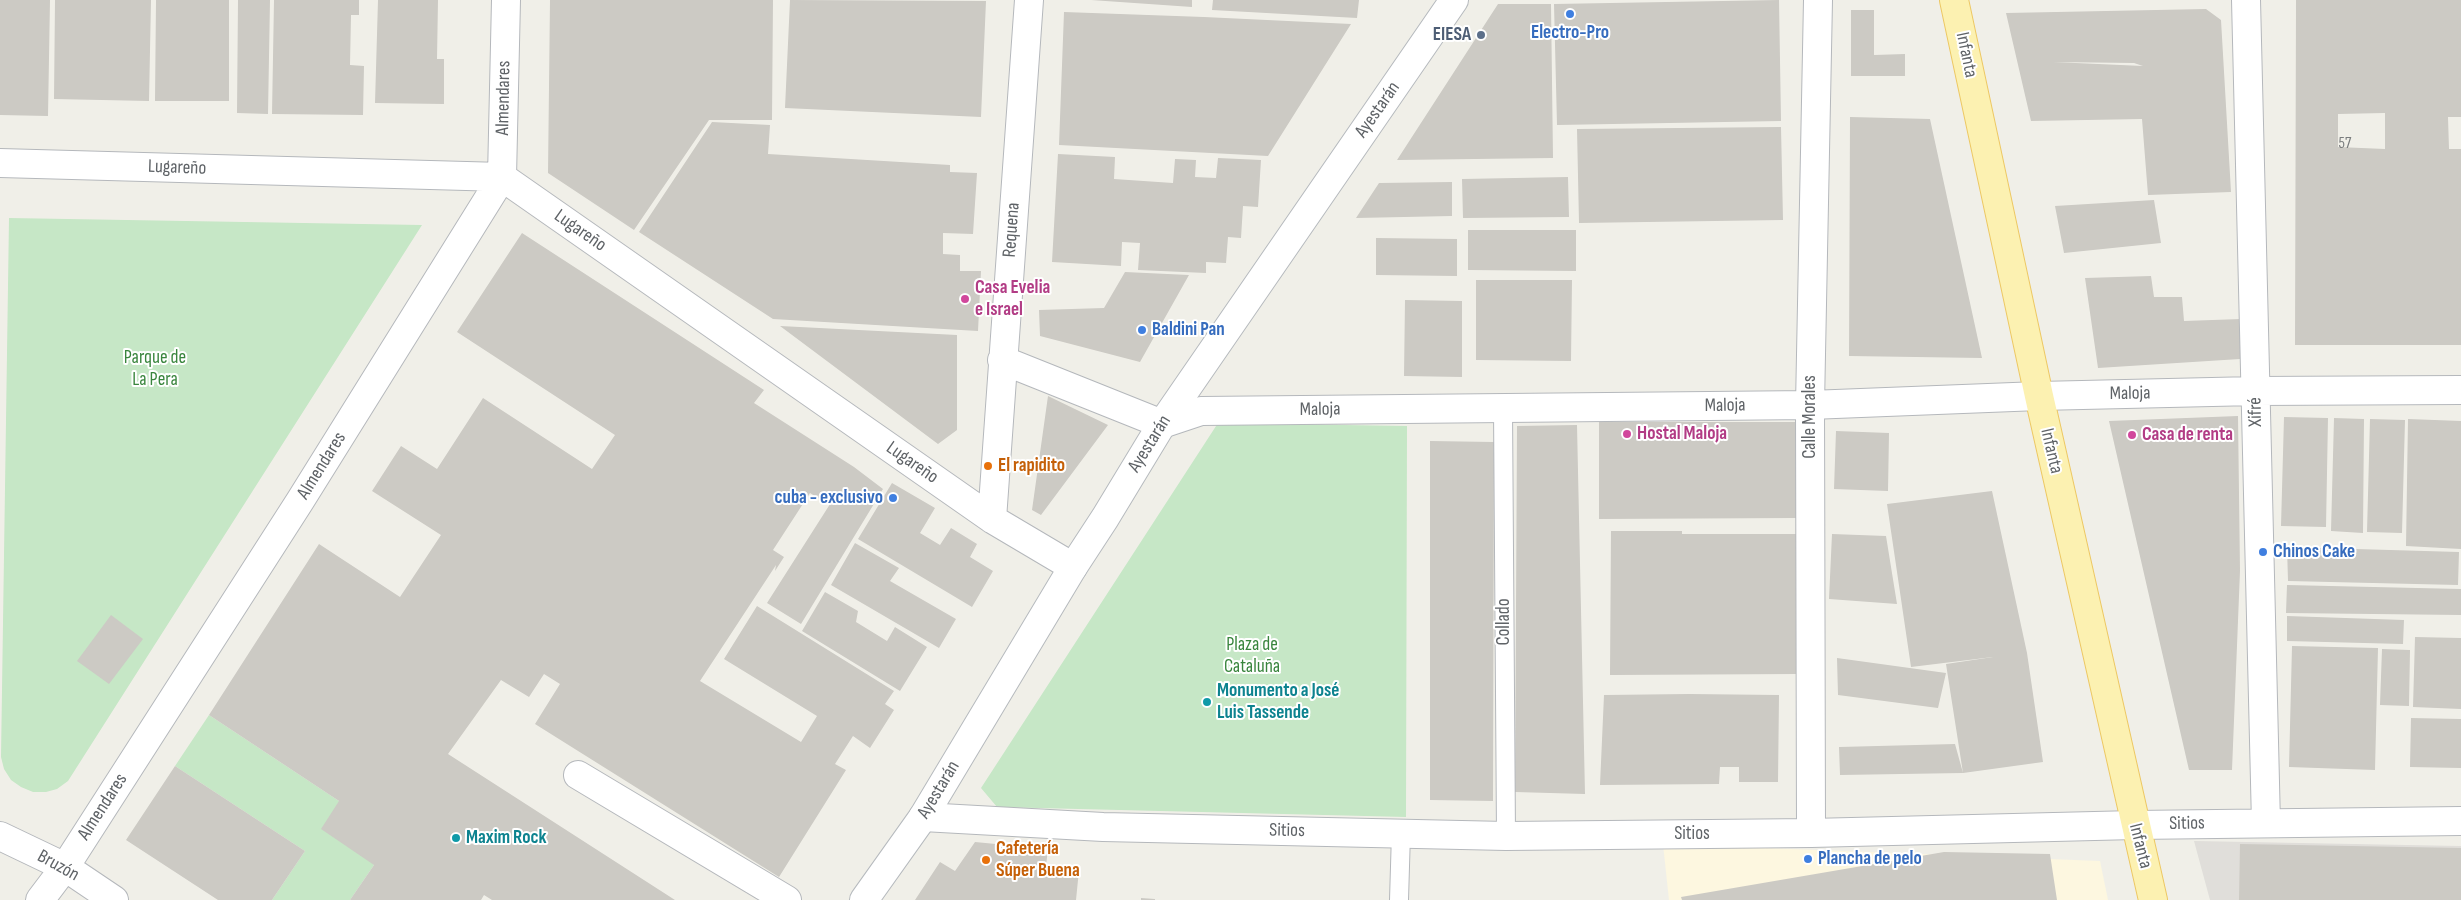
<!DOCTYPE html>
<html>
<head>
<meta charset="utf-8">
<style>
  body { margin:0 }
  canvas { display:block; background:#f0efe8 }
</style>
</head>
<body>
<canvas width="2461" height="900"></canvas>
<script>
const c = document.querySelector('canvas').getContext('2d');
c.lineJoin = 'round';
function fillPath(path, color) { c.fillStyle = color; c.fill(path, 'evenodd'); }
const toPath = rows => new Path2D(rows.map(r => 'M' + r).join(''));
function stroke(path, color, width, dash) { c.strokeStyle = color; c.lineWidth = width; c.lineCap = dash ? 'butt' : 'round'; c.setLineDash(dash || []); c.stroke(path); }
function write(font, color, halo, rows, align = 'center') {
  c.font = font + ' "Sofia Sans Condensed",sans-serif'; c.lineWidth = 4; c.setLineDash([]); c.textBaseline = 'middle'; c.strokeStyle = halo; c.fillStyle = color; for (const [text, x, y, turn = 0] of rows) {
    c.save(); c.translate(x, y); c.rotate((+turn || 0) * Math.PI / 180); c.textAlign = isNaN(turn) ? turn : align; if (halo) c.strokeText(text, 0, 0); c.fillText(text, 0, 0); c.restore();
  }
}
fillPath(toPath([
  [1663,844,2100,861,2108,900,1669,900]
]), '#fdf7e0');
fillPath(toPath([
  [2194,841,2461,846,2461,900,2210,900]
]), '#e0deda');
fillPath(toPath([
  [9,218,422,225,68,781,57,789,46,792,33,792,21,787,11,780,4,769,1,757],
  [1218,423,1407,426,1406,817,997,807,981,788],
  [209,715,339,801,374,865,350,900,272,900,305,851,175,766]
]), '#c6e7c6');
fillPath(toPath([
  [0,0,50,0,48,116,0,115],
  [55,0,151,0,149,101,54,99],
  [156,0,229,0,229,101,155,101],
  [238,0,270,0,268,114,237,113],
  [274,0,359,0,359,15,351,15,350,65,364,66,363,115,272,114],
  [378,0,438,0,437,59,444,59,444,104,375,103],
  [550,0,773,0,772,120,709,120,634,230,548,173],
  [790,0,986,1,981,117,785,108],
  [1091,0,1192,0,1192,7],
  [1213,0,1359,0,1357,18,1212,10],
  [1779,0,1781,121,1557,125,1554,4],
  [2296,0,2461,0,2461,117,2448,117,2449,149,2461,149,2461,345,2295,345],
  [2385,113,2385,149,2338,147,2338,114],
  [1498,4,1551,4,1553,158,1397,160],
  [2206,9,2221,20,2231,192,2148,195,2142,119,2031,121,2006,13],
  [2053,62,2134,63,2143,66],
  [1851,10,1874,10,1874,55,1905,54,1905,76,1851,76],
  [1064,12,1204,17,1351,24,1268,156,1059,145],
  [1850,117,1930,119,1982,358,1849,356],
  [712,122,770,125,768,154,950,165,950,172,977,173,973,234,943,233,943,254,960,255,960,271,981,271,978,331,773,319,639,232],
  [1781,127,1783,220,1579,223,1577,129],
  [1058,154,1115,157,1114,179,1173,183,1175,159,1196,160,1195,177,1216,178,1218,158,1261,160,1258,207,1243,206,1241,238,1228,237,1226,263,1206,262,1206,273,1138,270,1140,243,1122,242,1121,266,1052,262],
  [1568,177,1569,217,1463,218,1462,179],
  [1452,182,1452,216,1356,218,1379,183],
  [2154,200,2161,243,2064,253,2055,206],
  [1468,230,1576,230,1576,271,1468,270],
  [522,233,764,390,754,403,854,467,883,489,801,624,767,603,832,501,829,505,810,493,773,550,784,557,775,571,776,565,700,681,801,742,817,716,724,659,757,606,894,691,885,704,894,710,870,748,853,736,835,764,846,770,779,877,535,724,560,684,544,674,529,697,501,680,448,754,675,900,492,900,484,895,481,900,350,900,374,865,321,829,339,801,209,715,319,544,400,597,441,535,372,491,401,446,437,469,483,398,592,469,615,435,457,332],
  [1376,238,1457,239,1457,276,1376,275],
  [1125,272,1189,275,1140,362,1040,336,1039,310,1104,308],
  [2151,276,2154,297,2182,297,2184,321,2241,319,2240,359,2098,368,2085,278],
  [1476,280,1572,280,1571,361,1476,360],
  [1405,300,1462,301,1462,377,1404,376],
  [780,326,957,335,957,430,938,444],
  [1048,396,1108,425,1041,515,1032,510],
  [2238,416,2240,571,2232,770,2189,770,2109,421],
  [2284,417,2328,418,2326,527,2281,526],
  [2334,418,2364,419,2363,533,2331,531],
  [2370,419,2405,420,2402,533,2367,532],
  [2408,419,2461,421,2461,549,2406,546],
  [1599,422,1796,422,1796,518,1599,519],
  [1577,425,1585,794,1515,792,1517,426],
  [1836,431,1889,433,1888,491,1834,489],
  [1430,441,1494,442,1493,801,1430,800],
  [892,483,935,508,920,533,940,545,951,528,977,544,970,557,993,571,972,607,858,539],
  [1992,491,2027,653,2043,762,1963,773,1946,664,1993,657,1911,667,1887,504],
  [1611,531,1682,531,1682,534,1797,534,1798,674,1610,675],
  [1832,534,1886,536,1897,604,1829,599],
  [855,543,899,568,890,581,956,619,939,648,831,585],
  [2287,547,2459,552,2458,585,2288,581],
  [2287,585,2461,589,2461,615,2286,613],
  [825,592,858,611,856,622,887,641,895,627,927,647,900,691,802,631],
  [111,615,143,639,109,684,77,661],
  [2287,616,2404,620,2403,644,2287,641],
  [2415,637,2461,638,2461,709,2413,707],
  [2292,646,2378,648,2375,770,2289,767],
  [2382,649,2410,650,2409,706,2380,705],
  [1837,658,1946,673,1938,708,1838,695],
  [1689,694,1779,695,1778,782,1739,782,1739,767,1720,767,1719,784,1600,785,1604,695],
  [2411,718,2461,719,2461,768,2410,767],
  [1955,744,1963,773,1840,775,1839,747],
  [175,766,305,851,272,900,218,900,126,840],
  [975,842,1048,849,1046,866,1079,870,1076,900,915,900,940,862,955,871],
  [2240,844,2461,848,2461,900,2239,900],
  [1944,852,2050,854,2057,900,1682,900,1681,897],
  [1141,898,1155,899,1155,900,1141,900]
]), '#cccac4');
const service = toPath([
  [1503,408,1506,836],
  [1399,900,1401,833]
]);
const minor = toPath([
  [2246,0,2266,823],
  [0,163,502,177,992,519,1073,567],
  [1002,360,1162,424,1201,411,1810,405,2039,396,2255,391,2461,390],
  [992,519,1029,0],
  [578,775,787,900],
  [923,817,1103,827,1506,836,1811,833,2135,825,2461,821],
  [1811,833,1810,405,1818,0],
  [0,836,65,867,114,900],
  [40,900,65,867,300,501,502,177,506,0]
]);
const secondary = toPath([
  [864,900,923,817,1073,567,1105,518,1162,424,1454,0]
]);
const primary = toPath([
  [1954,0,2039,396,2153,900]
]);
stroke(service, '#b5b8bc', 20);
stroke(minor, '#b5b8bc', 30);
stroke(secondary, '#b6babe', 30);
stroke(primary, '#edc864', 30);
stroke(service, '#fff', 18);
stroke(minor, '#fff', 28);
stroke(secondary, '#fff', 28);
stroke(primary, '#fcf1b1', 28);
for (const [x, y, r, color] of [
  [1570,14,5,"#3f7fe0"],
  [1481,35,5,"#5c6f8a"],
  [965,299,5,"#d1479c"],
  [1142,330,5,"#3f7fe0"],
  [1627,434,5,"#d1479c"],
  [2132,435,5,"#d1479c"],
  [988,466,5,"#e8710a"],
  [893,498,5,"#3f7fe0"],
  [2263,552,5,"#3f7fe0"],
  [1207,702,5,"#0f9aa8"],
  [456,838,5,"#0f9aa8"],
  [1808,859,5,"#3f7fe0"],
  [986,860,5,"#e8710a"]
]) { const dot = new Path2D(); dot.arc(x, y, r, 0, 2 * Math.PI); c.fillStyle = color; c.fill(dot); stroke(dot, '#fff', 2); }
write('16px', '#7a7d7e', null, [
  ["57",2345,144]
]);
write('bold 19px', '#366cbe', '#fff', [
  ["Electro-Pro",1570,33,"center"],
  ["Baldini Pan",1152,330],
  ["cuba - exclusivo",883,498,"right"],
  ["Chinos Cake",2273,552],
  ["Plancha de pelo",1818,859]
], 'left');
write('bold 19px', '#4e5e75', '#fff', [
  ["EIESA",1471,35]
], 'right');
write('19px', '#5f6367', '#fff', [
  ["Infanta",1966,55,78],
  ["Almendares",504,98,-89],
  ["Ayestarán",1378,110,-55],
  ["Lugareño",177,168,2],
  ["Requena",1012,230,-86],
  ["Lugareño",580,231,35],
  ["Maloja",2130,394,-1],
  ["Maloja",1725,406,-1],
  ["Maloja",1320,410,-1],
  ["Xifré",2256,412,-91],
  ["Calle Morales",1810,417,-90],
  ["Ayestarán",1150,444,-58],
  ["Infanta",2051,451,77],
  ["Lugareño",912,463,35],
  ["Almendares",322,466,-58],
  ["Collado",1504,622,-90],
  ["Ayestarán",939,790,-59],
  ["Almendares",103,807,-57],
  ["Sitios",2187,824,-1],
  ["Sitios",1287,831,1],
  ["Sitios",1692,834],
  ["Infanta",2140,846,76],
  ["Bruzón",58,866,29]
]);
write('bold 19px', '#b23c85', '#fff', [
  ["Casa Evelia",975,288],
  ["e Israel",975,310],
  ["Hostal Maloja",1637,434],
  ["Casa de renta",2142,435]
], 'left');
write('19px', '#39853d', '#fff', [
  ["Parque de",155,358],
  ["La Pera",155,380],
  ["Plaza de",1252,645],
  ["Cataluña",1252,667]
]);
write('bold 19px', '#c56008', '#fff', [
  ["El rapidito",998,466],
  ["Cafetería",996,849],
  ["Súper Buena",996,871]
], 'left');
write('bold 19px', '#0d838f', '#fff', [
  ["Monumento a José",1217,691],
  ["Luis Tassende",1217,713],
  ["Maxim Rock",466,838]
], 'left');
</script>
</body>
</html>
